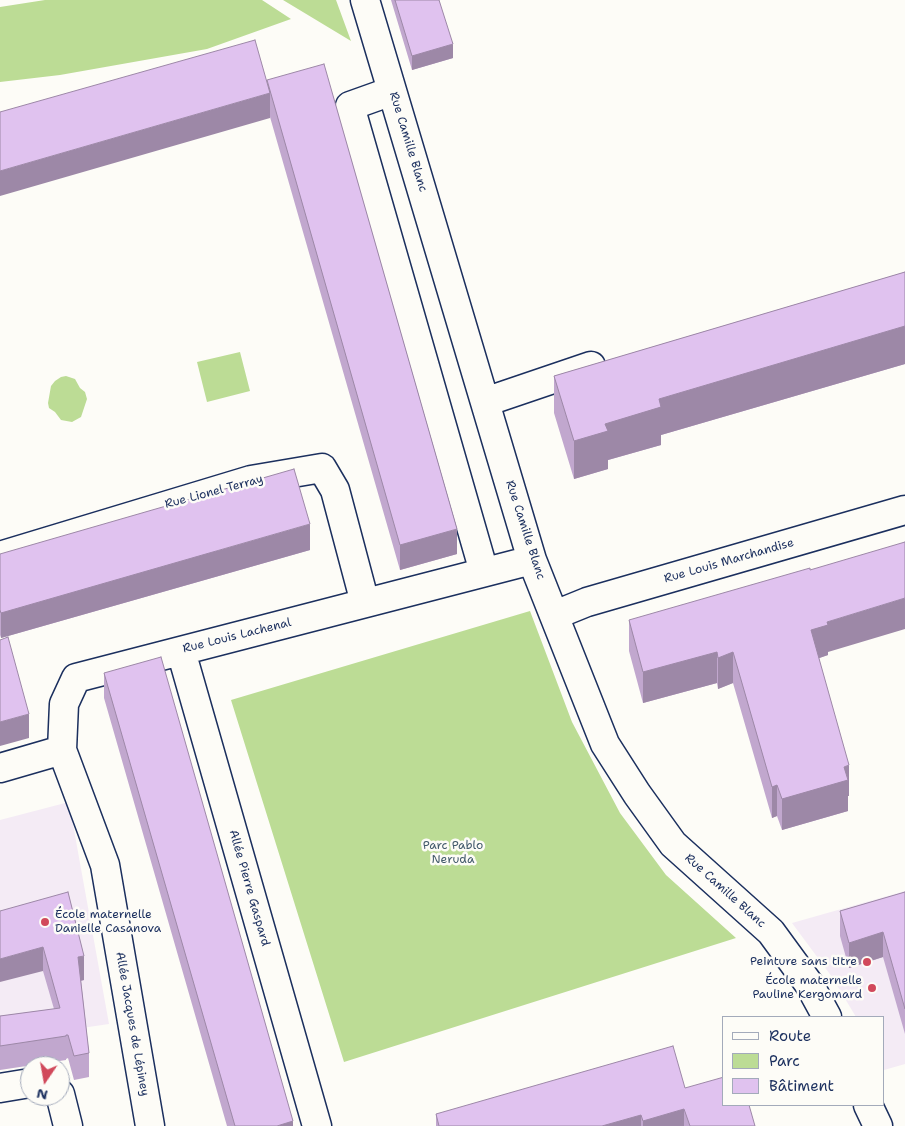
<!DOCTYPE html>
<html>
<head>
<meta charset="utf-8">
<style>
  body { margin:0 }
  #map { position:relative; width:905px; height:1126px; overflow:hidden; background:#fdfcf7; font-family:"Shantell Sans",sans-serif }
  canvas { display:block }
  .legend { position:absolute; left:722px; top:1016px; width:162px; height:90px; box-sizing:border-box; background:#fdfcf7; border:1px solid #a3aaba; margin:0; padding:6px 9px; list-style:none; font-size:15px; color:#1b2f5e }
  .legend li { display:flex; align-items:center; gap:10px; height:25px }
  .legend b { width:25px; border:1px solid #a3aaba }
  .north { position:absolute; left:20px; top:1056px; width:50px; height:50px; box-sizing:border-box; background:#fdfcf7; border:1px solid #a3aaba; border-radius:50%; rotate:192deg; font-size:14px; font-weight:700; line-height:20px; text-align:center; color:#1b2f5e }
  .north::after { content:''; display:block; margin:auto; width:18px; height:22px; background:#d1495b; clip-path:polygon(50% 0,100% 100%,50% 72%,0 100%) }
</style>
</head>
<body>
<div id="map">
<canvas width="905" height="1126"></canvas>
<ul class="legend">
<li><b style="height:6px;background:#fdfcf7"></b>Route</li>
<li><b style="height:14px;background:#bcdc95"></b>Parc</li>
<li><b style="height:14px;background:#e0c2ef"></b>Bâtiment</li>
</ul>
<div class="north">N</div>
</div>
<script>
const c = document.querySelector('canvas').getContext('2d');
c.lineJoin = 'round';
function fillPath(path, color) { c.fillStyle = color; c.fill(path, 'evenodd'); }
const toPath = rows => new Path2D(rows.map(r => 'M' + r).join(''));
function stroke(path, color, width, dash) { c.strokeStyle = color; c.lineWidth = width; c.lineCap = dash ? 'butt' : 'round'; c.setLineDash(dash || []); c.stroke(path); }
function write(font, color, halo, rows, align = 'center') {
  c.font = font + ' "Shantell Sans",sans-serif'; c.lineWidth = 5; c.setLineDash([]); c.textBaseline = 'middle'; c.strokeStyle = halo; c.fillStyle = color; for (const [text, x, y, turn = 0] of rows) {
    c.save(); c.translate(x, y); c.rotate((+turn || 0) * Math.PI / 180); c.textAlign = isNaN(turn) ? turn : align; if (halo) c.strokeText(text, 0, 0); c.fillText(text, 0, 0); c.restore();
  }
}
fillPath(toPath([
  [69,802,109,1024,0,1040,0,820],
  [905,891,905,1064,884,1070,884,1017,856,1017,832,977,792,923]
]), '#f4ebf5');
fillPath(toPath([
  [45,0,262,0,291,19,207,49,60,75,0,82,0,7],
  [283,0,336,0,351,41],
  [240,352,250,391,207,402,197,362],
  [66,376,75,379,80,388,85,392,87,399,81,417,72,422,61,420,55,412,49,408,48,403,51,386,55,381,61,377],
  [530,611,572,722,620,813,666,875,736,938,344,1062,231,700]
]), '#bcdc95');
const minor = toPath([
  [365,0,532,560,605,744,637,794,673,844,771,932,809,984,827,1017],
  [392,91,350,106,484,572],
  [485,402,591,366],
  [0,556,251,480,322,468,335,490,365,603],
  [555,615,587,602,905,510],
  [181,651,317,1126],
  [62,750,105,865,150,1126],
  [0,768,62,750,64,704,76,678,532,560],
  [0,1088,30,1083],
  [60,1094,68,1126],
  [868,1105,878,1126]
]);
stroke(minor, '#1b2f5e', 31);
stroke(minor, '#fdfcf7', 28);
fillPath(toPath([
  [391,0,439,0,453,58,412,70],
  [267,81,457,554,400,570,270,117,270,118],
  [905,272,905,364,661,435,661,445,608,460,608,469,574,479,554,413,554,376],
  [310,550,1,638,0,635,0,554],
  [629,620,828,652,828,655,819,658,849,796,848,796,848,811,782,830,777,816,772,818,733,683,718,689,717,683,643,703,629,651],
  [104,673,293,1126,227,1126,104,698],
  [905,892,905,1034,883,957,849,968,840,936,840,911],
  [0,911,84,980,81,981,89,1053,89,1077,74,1080,68,1058,66,1059,66,1060,0,1070,0,1016,54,1009,43,971],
  [685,1088,755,1126,436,1126,436,1114]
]), '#c1a7ce');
fillPath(toPath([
  [453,44,453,58,412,70,412,56],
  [270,93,270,118,0,196,0,171],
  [905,326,905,364,661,435,661,445,608,460,608,469,574,479,574,441,605,424,659,399],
  [310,524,310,550,1,638,1,613],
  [457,529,457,554,400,570,400,545],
  [905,598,905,629,828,652,828,655,811,661,811,630,827,622],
  [717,652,717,683,643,703,643,672],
  [733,652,733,683,718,689,718,658],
  [29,714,29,738,0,746,0,722],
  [849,765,849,796,848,796,848,811,782,830,782,799,844,767],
  [777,785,777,816,772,818,772,787],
  [883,932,883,957,849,968,849,943],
  [43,947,43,971,0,982,0,959],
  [84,956,84,980,78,981,78,957],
  [684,1109,684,1126,643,1126,643,1121],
  [641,1115,641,1126,602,1126],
  [293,1121,293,1126,277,1126]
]), '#9d88a7');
const building = toPath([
  [395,0,439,0,453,44,412,56,395,0],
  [255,40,270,93,0,171,0,112,255,40],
  [324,64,457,529,400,545,267,80,324,64],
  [905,272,905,326,659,399,661,407,605,424,608,431,574,441,554,376,905,272],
  [294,469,310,524,1,613,0,610,0,554,294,469],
  [905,542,905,598,827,622,828,625,811,630,849,765,844,767,848,780,782,799,777,785,772,787,733,652,718,658,717,652,643,672,629,620,810,568,810,570,905,542],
  [8,637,29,714,0,722,0,640,8,637],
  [161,657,293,1121,277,1126,235,1126,104,673,161,657],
  [68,892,84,956,78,957,89,1053,74,1056,68,1035,66,1035,66,1036,0,1046,0,1016,60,1008,43,947,0,959,0,911,68,892],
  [905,892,905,1009,883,932,849,943,840,911,905,892],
  [673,1046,685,1088,724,1077,724,1105,749,1105,755,1126,690,1126,684,1109,643,1121,641,1115,602,1126,439,1126,436,1114,673,1046]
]);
fillPath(building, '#e0c2ef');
stroke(building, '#9d88a7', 1);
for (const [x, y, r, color] of [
  [45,922,5,"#d1495b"],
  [867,962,5,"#d1495b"],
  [872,988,5,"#d1495b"]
]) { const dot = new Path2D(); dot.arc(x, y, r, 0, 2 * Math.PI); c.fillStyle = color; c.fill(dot); stroke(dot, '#fdfcf7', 2); }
write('12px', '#1b2f5e', '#fdfcf7', [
  ["Rue Camille Blanc",408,142,73],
  ["Rue Lionel Terray",214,492,-15],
  ["Rue Camille Blanc",525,530,72],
  ["Rue Louis Marchandise",729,561,-16],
  ["Rue Louis Lachenal",237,636,-14],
  ["Allée Pierre Gaspard",249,888,74],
  ["Rue Camille Blanc",725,891,42],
  ["Allée Jacques de Lépiney",132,1024,80]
]);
write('12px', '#435a6c', '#fdfcf7', [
  ["Parc Pablo",453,846],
  ["Neruda",453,860]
]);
write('12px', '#1b2f5e', '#fdfcf7', [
  ["École maternelle",55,915,"left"],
  ["Danielle Casanova",55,929,"left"],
  ["Peinture sans titre",857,962],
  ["École maternelle",862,981],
  ["Pauline Kergomard",862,995]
], 'right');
</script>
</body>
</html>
